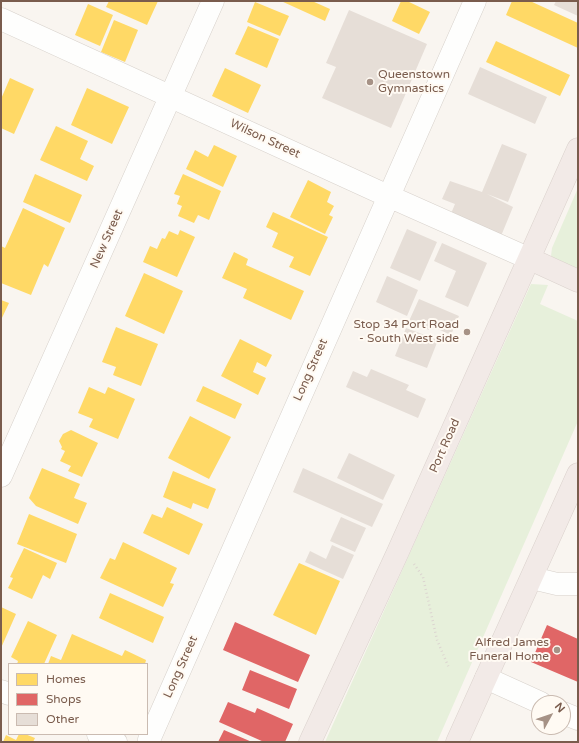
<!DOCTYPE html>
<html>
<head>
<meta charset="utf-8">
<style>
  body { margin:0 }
  #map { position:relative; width:579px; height:743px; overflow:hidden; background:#f9f5f0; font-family:"Varela Round",sans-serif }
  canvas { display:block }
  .frame { position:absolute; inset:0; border:2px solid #7a5c4d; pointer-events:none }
  .legend { position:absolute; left:8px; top:663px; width:140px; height:72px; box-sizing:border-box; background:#fffaf3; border:1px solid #cabbb1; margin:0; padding:5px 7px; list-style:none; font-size:12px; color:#7a5c4d }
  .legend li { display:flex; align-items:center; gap:8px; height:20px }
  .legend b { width:20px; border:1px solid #cabbb1 }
  .north { position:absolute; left:531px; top:695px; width:40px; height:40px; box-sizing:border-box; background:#fffaf3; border:1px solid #cabbb1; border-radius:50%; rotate:50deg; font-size:11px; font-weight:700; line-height:16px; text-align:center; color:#7a5c4d }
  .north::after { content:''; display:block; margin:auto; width:14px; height:18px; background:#a69286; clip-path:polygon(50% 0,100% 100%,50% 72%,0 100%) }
</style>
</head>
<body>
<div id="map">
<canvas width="579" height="743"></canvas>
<div class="frame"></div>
<ul class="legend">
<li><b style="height:11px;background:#ffd966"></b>Homes</li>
<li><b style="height:11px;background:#e06666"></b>Shops</li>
<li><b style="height:11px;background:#e6ded7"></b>Other</li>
</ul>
<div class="north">N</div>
</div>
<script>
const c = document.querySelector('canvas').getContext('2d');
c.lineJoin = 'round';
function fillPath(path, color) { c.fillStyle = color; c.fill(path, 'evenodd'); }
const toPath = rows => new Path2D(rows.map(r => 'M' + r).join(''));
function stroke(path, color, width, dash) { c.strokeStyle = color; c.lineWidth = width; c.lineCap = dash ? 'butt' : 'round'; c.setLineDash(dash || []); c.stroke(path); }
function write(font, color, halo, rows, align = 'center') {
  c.font = font + ' "Varela Round",sans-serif'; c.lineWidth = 4; c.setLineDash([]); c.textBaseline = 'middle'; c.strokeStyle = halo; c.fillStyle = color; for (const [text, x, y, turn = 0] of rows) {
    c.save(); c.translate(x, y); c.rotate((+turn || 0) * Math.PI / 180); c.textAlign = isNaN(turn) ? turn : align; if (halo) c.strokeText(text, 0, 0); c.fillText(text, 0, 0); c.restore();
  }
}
fillPath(toPath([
  [578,188,578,269,557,261,551,256,552,248],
  [531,284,548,285,540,304,578,321,578,421,437,742,325,742]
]), '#e7f0db');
fillPath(toPath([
  [109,1,158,1,147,25,106,7],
  [281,1,312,1,330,9,325,21],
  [401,1,407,1,430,12,419,34,392,21],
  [512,1,530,1,578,23,578,48,506,15],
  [255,2,289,16,280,36,247,22],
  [88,4,113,15,100,46,75,35],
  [114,20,138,30,125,62,101,52],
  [248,26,279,39,267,68,235,54],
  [496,41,570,75,560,96,486,62],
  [225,68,261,85,248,113,212,96],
  [10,78,34,89,14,134,1,128,1,99],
  [87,88,129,107,112,144,71,125],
  [56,126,88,141,80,159,94,166,87,181,40,160],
  [214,145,237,156,223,187,186,169,195,150,208,157],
  [35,174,82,195,70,223,23,202],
  [183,174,221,191,209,220,198,215,194,223,178,216,182,206,177,204,180,196,174,194],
  [308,180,331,192,327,202,334,206,329,215,333,217,325,234,290,217],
  [23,208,65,228,48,267,44,264,31,295,1,283,1,246,5,248],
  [273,212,328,237,310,276,289,267,294,257,272,247,278,233,266,227],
  [180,230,195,237,177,277,143,262,150,246,157,249,162,238,165,239,169,231,178,235],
  [234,252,248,259,246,265,304,291,291,320,243,298,247,289,222,278],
  [144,273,183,291,164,334,125,316],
  [1,300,9,303,1,320],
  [116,327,158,344,141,386,113,375,116,367,102,362],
  [240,339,272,355,266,367,257,362,253,372,266,378,258,395,221,376],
  [203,386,242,404,235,419,196,401],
  [89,387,105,394,108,387,135,399,118,439,89,427,93,419,78,413],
  [190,416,231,437,209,479,168,458],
  [71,430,98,443,82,477,68,471,71,466,60,461,65,451,61,449,62,447,59,441,63,434],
  [42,468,80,484,74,498,87,503,78,524,36,506,29,498],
  [173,471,216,489,208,509,193,503,191,509,163,497],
  [167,507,203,524,189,555,143,533,152,514,162,518],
  [29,514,77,534,66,563,17,544],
  [123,542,177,568,170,583,174,584,163,607,100,578,110,558,115,560],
  [24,548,57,563,50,579,43,575,32,599,8,588,13,578,10,577],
  [299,563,340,581,316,635,273,615],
  [110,593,164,617,153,643,99,618],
  [1,607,16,614,1,648],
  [28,621,57,635,44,664,17,664,18,661,11,657],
  [72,634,122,656,125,650,146,660,145,664,48,664,51,656,61,660],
  [19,734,25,734,35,738,33,742,3,742,6,735,16,740]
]), '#ffd966');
fillPath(toPath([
  [235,622,310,655,298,682,223,650],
  [547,625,578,639,578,682,531,662],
  [250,670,297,689,289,709,242,690],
  [228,702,255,713,257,708,293,724,285,742,264,742,219,722],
  [224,730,252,742,218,742]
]), '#e06666');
fillPath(toPath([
  [556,1,578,1,578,16,554,5],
  [349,10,427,44,391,128,322,98,336,67,326,63],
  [480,67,547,97,535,124,468,94],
  [502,144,527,154,508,202,487,194,513,207,501,236,450,216,455,204,442,199,450,181,482,192],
  [407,229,437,242,420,281,390,268],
  [442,243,487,263,468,307,445,297,456,271,434,261],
  [387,276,418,290,407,316,376,302],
  [419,299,459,316,451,335,431,326,429,330,409,321],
  [406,328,438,340,427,368,395,356],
  [371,369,409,385,406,390,426,399,418,418,346,387,353,371,367,377],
  [349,453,395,475,383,500,337,478],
  [303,468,383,504,372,527,293,492],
  [341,517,366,528,355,552,330,541],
  [332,545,354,555,343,579,305,562,310,551,326,559]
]), '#e6ded7');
const minor = toPath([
  [1,19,377,191,530,259],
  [1,476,213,1],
  [532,578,557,584,578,584],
  [486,678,541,703],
  [1,691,9,694],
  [563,713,578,719],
  [98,734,116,742],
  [149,740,475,1]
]);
const highway = toPath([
  [530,259,578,281],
  [310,742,397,554,578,149],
  [457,742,578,474]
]);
stroke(minor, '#d7d1cb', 23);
stroke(highway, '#dad1cc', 23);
stroke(toPath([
  [414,564,423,577,437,640,449,668]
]), '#dcd5d0', 2.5, [1, 3]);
stroke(minor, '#fefefd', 22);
stroke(highway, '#f2eae7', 22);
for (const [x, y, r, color] of [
  [370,82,4,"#a69286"],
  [467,332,4,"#a69286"],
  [557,650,4,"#a69286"]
]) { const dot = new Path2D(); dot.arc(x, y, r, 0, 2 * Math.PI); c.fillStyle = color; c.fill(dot); stroke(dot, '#fffaf3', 1.5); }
write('12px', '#7a5c4d', '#fffaf3', [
  ["Queenstown",378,75,"left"],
  ["Gymnastics",378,89,"left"],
  ["Stop 34 Port Road",459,325],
  ["- South West side",459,339],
  ["Alfred James",549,643],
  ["Funeral Home",549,657]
], 'right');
write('12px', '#7a5c4d', '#fffaf3', [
  ["Wilson Street",265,139,25],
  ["New Street",107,239,-66],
  ["Long Street",311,370,-66],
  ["Port Road",445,446,-66],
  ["Long Street",181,667,-66]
]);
</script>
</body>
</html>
